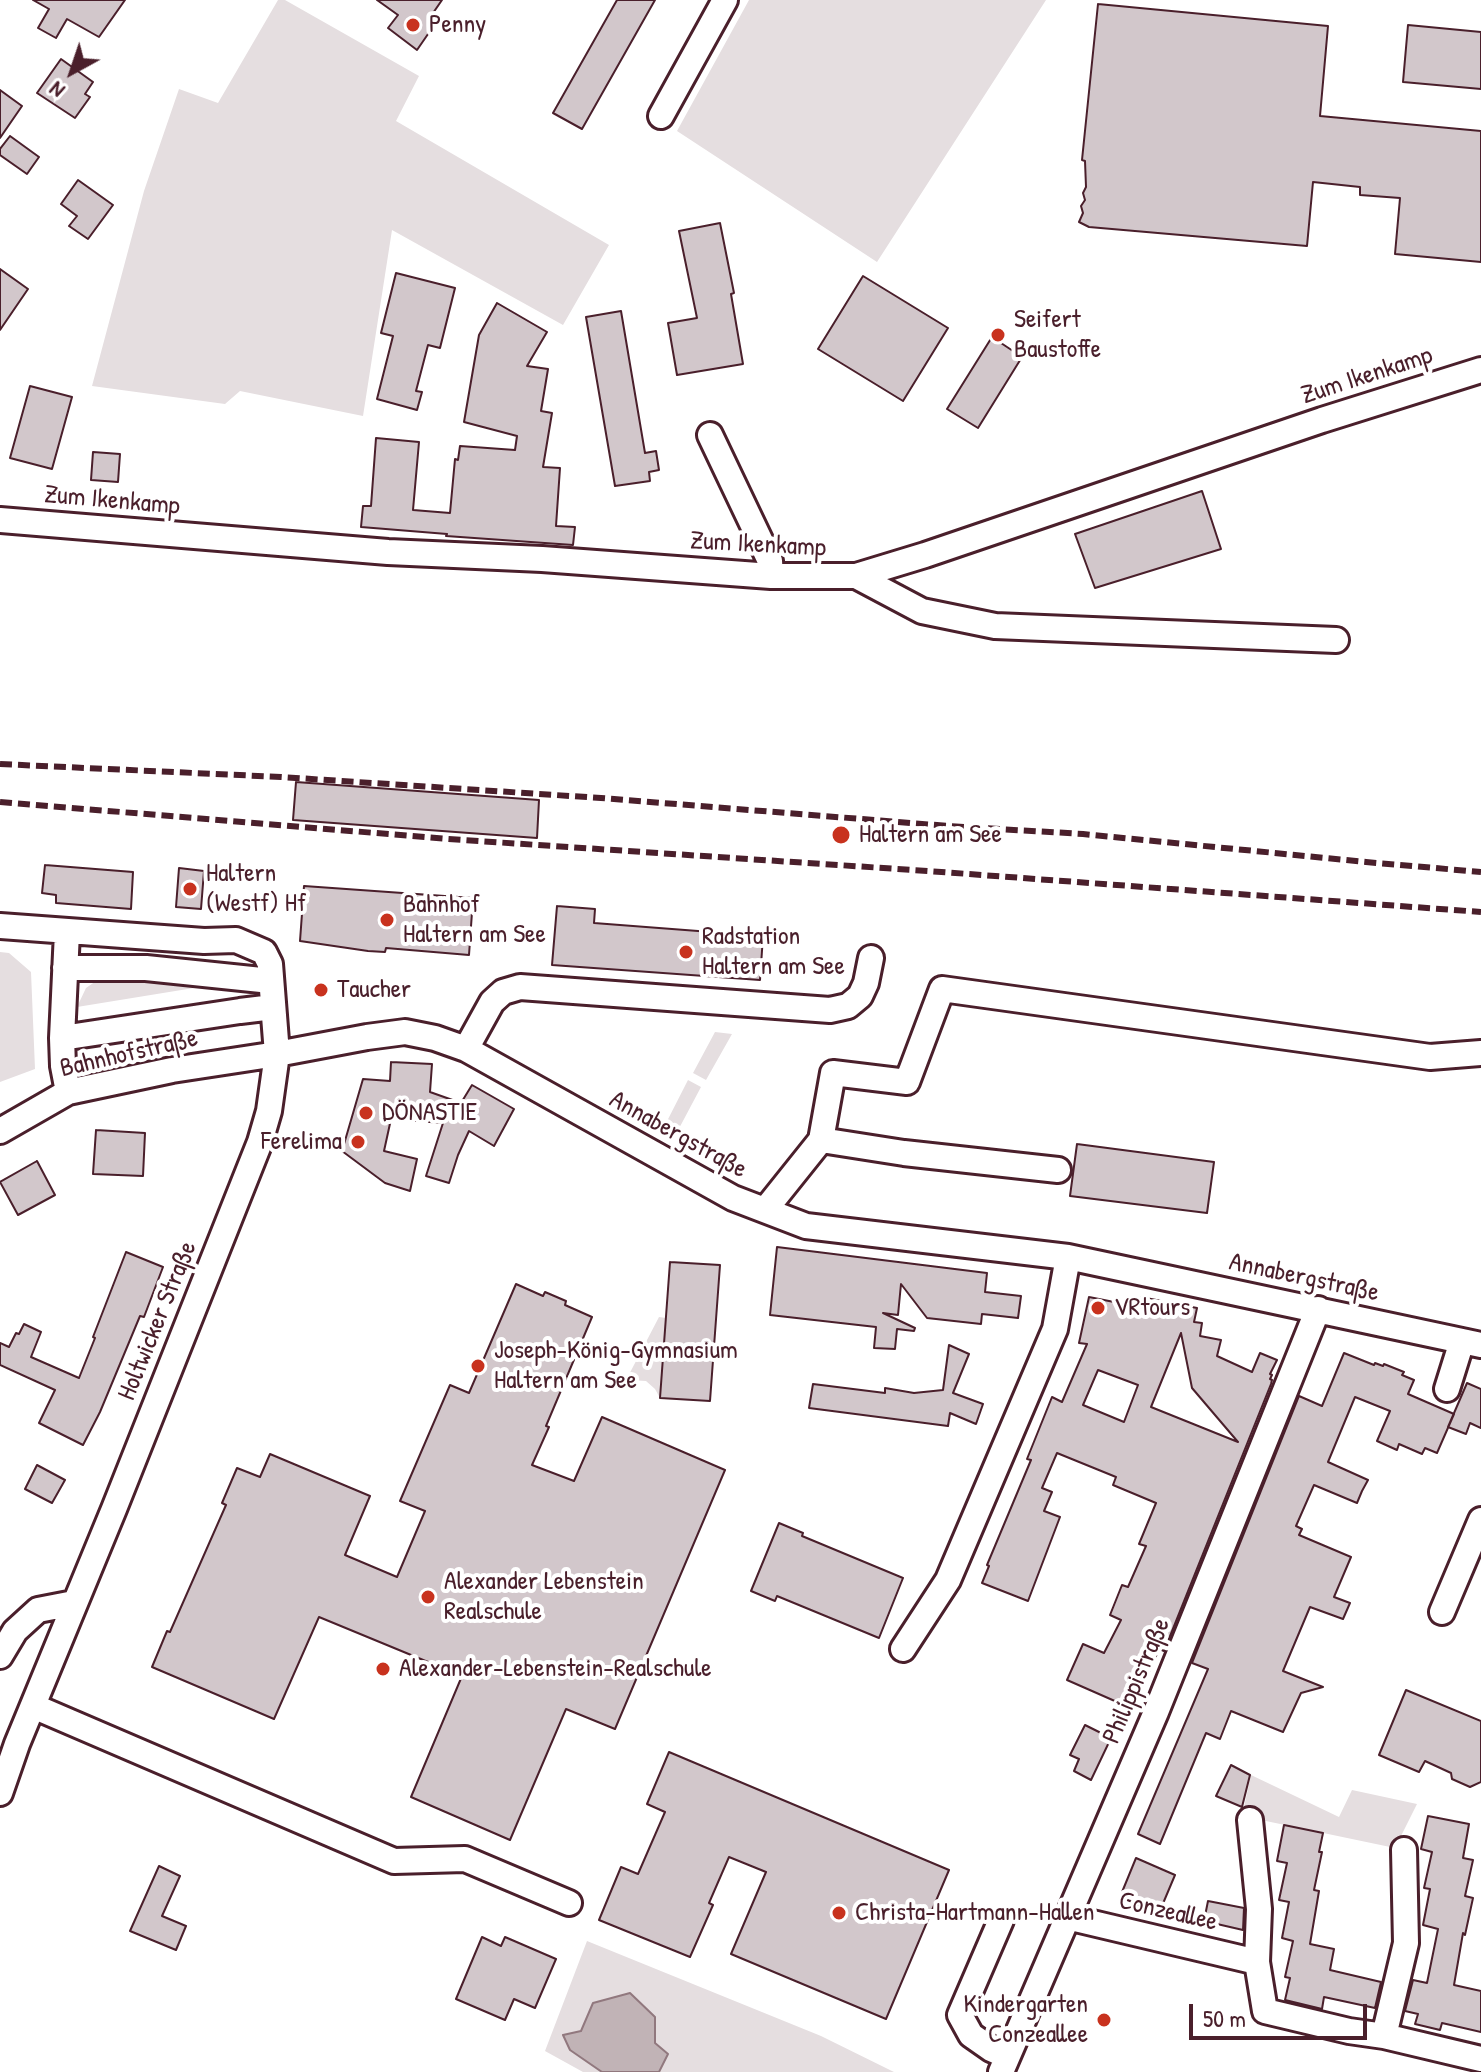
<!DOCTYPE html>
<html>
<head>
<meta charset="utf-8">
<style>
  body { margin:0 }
  #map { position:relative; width:1481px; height:2072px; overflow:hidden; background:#fff; font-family:"Patrick Hand",sans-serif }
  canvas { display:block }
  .north { position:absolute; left:32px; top:32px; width:80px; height:80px; -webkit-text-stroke:6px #fff; paint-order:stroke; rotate:220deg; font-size:22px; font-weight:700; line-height:32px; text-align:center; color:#4a1f2b }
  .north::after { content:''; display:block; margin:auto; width:28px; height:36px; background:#4a1f2b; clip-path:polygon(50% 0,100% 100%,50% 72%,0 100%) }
  .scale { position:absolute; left:1189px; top:2004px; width:178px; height:36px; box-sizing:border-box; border:4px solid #4a1f2b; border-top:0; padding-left:10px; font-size:24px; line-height:28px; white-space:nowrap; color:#4a1f2b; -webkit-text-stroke:6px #fff; paint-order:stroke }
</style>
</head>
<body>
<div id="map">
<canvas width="1481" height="2072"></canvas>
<div class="north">N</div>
<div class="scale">50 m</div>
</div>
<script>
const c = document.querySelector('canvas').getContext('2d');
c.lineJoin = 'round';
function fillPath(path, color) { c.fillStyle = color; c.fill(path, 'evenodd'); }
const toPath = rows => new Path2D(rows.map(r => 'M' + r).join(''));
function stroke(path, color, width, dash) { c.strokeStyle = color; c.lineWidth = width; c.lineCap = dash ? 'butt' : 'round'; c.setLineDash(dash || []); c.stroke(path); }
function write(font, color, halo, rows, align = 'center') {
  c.font = font + ' "Patrick Hand",sans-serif'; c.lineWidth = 8; c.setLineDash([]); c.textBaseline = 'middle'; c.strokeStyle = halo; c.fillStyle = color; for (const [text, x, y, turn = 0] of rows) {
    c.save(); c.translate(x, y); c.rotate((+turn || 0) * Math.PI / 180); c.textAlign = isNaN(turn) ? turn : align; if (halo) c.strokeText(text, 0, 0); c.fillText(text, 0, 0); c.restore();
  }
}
fillPath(toPath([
  [278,0,285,0,419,76,396,121,609,245,563,325,392,230,363,416,240,391,225,404,92,386,144,191,179,89,218,103],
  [749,0,1046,0,877,262,677,131],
  [0,952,9,953,31,972,35,1069,0,1082],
  [130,978,206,986,77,1007,86,988,99,979],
  [715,1032,732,1034,706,1080,693,1073],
  [688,1080,701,1087,675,1136,663,1129],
  [659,1317,666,1318,660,1398,655,1389,646,1381,629,1380,623,1386],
  [1251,1775,1339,1817,1352,1790,1417,1804,1395,1848,1242,1816],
  [587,1941,821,2036,894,2072,583,2072,545,2051]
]), '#e5dee0');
const water = toPath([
  [630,1993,655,2017,655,2043,668,2054,659,2072,602,2072,570,2050,563,2035,581,2031,593,2003,630,1993]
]);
fillPath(water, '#c1b3b6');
stroke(water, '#91787e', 2);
const building = toPath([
  [33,0,125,0,99,37,67,19,56,38,38,28,49,9,33,0],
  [377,0,442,0,431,16,437,21,417,50,388,28,398,15,377,0],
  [617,0,655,0,582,129,553,113,617,0],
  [1098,4,1328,26,1320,116,1481,131,1481,262,1395,254,1400,198,1360,195,1360,187,1313,182,1307,246,1089,227,1079,222,1083,213,1081,206,1085,200,1083,193,1086,187,1085,161,1082,160,1098,4],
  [1408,25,1481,32,1481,89,1403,82,1408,25],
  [61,59,93,82,85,94,90,97,75,118,37,93,61,59],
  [0,90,22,106,0,138,0,90],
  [10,136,39,157,27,174,0,155,0,149,10,136],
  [78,180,113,205,88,239,69,226,77,216,61,204,78,180],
  [720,223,734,293,731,294,743,364,677,375,668,323,697,318,679,231,720,223],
  [0,269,28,289,0,330,0,269],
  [396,273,455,288,440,348,428,345,416,391,422,392,417,410,377,399,393,336,381,333,396,273],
  [863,276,948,328,903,401,818,349,863,276],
  [497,303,547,332,527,366,548,369,541,411,552,413,543,467,560,468,556,526,575,527,573,545,446,536,447,534,361,527,363,506,371,506,376,438,419,442,413,510,450,513,455,459,458,460,460,446,515,450,517,436,464,422,479,335,497,303],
  [621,311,645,453,656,451,659,470,649,472,650,481,615,486,586,317,621,311],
  [992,337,1022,357,978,428,947,409,992,337],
  [30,386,72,397,52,469,10,458,30,386],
  [93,452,120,454,118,482,91,480,93,452],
  [1202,491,1221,549,1095,588,1075,534,1202,491],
  [296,782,539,800,537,838,293,820,296,782],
  [45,865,133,872,131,909,56,903,56,895,42,893,45,865],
  [179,868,204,871,201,909,176,907,179,868],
  [304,886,473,898,469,955,386,948,385,952,368,951,300,941,304,886],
  [557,906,595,909,594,923,763,936,760,980,552,965,557,906],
  [391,1062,432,1064,430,1092,461,1103,472,1085,514,1109,494,1146,469,1131,458,1155,449,1183,426,1176,443,1123,391,1119,384,1151,417,1159,410,1191,385,1183,342,1151,363,1079,390,1081,391,1062],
  [96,1130,145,1133,143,1176,93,1174,96,1130],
  [1077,1144,1214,1162,1207,1213,1070,1196,1077,1144],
  [37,1161,55,1195,18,1215,0,1182,37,1161],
  [777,1247,987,1273,985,1292,1021,1296,1018,1318,982,1314,981,1324,927,1318,901,1284,898,1315,883,1313,915,1328,914,1331,897,1329,895,1349,874,1348,876,1327,770,1315,777,1247],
  [126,1252,163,1267,144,1317,140,1316,100,1412,83,1445,39,1423,55,1390,0,1365,0,1343,9,1347,16,1333,19,1334,24,1324,41,1332,31,1357,79,1378,95,1338,93,1337,126,1252],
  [670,1262,720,1265,710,1401,660,1398,670,1262],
  [516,1284,543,1296,545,1292,566,1301,565,1305,592,1317,546,1426,549,1427,532,1465,574,1481,602,1417,725,1470,615,1729,566,1709,510,1840,411,1797,462,1676,319,1617,274,1719,152,1667,167,1631,170,1632,226,1505,222,1503,237,1468,260,1477,270,1454,370,1496,345,1555,397,1577,425,1511,400,1501,450,1385,469,1393,516,1284],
  [1089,1297,1139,1307,1141,1297,1197,1308,1194,1322,1202,1323,1200,1336,1221,1340,1217,1356,1252,1372,1260,1353,1277,1360,1270,1374,1272,1375,1270,1379,1272,1380,1271,1384,1164,1651,1159,1649,1133,1709,1067,1680,1083,1644,1104,1653,1121,1620,1110,1615,1122,1585,1128,1587,1146,1546,1139,1544,1156,1503,1113,1485,1116,1477,1057,1453,1042,1488,1052,1492,1044,1511,1060,1517,1028,1601,982,1583,989,1566,987,1565,1031,1460,1027,1459,1052,1397,1062,1402,1087,1344,1079,1343,1089,1297],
  [1181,1333,1192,1388,1238,1442,1151,1407,1181,1333],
  [1098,1370,1138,1385,1124,1422,1083,1405,1098,1370],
  [949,1345,969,1354,953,1393,983,1404,976,1424,950,1413,948,1426,809,1408,813,1384,885,1393,885,1388,914,1393,943,1390,949,1345],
  [1344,1353,1374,1365,1375,1363,1383,1366,1384,1364,1404,1372,1402,1375,1414,1380,1408,1394,1454,1414,1437,1453,1425,1448,1422,1454,1399,1444,1397,1450,1377,1441,1390,1411,1355,1397,1328,1462,1368,1480,1362,1491,1357,1503,1314,1485,1296,1526,1302,1529,1299,1535,1351,1557,1334,1597,1350,1603,1343,1619,1310,1607,1283,1671,1323,1687,1301,1693,1283,1732,1231,1711,1220,1739,1206,1733,1160,1844,1138,1834,1208,1669,1192,1663,1299,1396,1322,1406,1344,1353],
  [1467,1383,1481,1389,1481,1428,1470,1423,1466,1434,1448,1427,1467,1383],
  [37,1465,65,1480,52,1503,25,1489,37,1465],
  [779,1523,803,1533,802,1536,903,1578,879,1638,777,1596,775,1601,751,1591,779,1523],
  [1406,1690,1481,1721,1481,1782,1470,1787,1452,1779,1451,1773,1425,1761,1419,1772,1379,1755,1406,1690],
  [1085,1725,1111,1738,1091,1780,1074,1771,1079,1759,1070,1755,1085,1725],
  [669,1752,949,1870,886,2019,731,1954,766,1872,729,1857,709,1903,713,1905,690,1957,599,1920,621,1867,638,1874,665,1812,647,1804,669,1752],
  [1231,1765,1250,1775,1242,1807,1216,1796,1231,1765],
  [1428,1816,1469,1824,1463,1858,1473,1860,1465,1896,1473,1898,1465,1935,1463,1933,1454,1985,1481,1991,1481,2032,1442,2023,1440,2030,1415,2024,1418,2014,1405,2011,1413,1980,1427,1983,1438,1929,1423,1925,1430,1889,1424,1888,1432,1852,1421,1849,1428,1816],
  [1284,1825,1323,1833,1319,1852,1322,1852,1314,1890,1319,1891,1310,1944,1334,1949,1330,1970,1381,1982,1375,2008,1324,1997,1322,2009,1285,2000,1290,1978,1285,1977,1293,1941,1282,1938,1289,1902,1279,1900,1287,1863,1277,1861,1284,1825],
  [1136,1858,1175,1875,1159,1913,1120,1897,1136,1858],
  [159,1866,180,1876,162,1916,186,1926,176,1950,130,1931,159,1866],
  [1208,1901,1244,1908,1243,1930,1204,1921,1208,1901],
  [482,1937,501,1946,505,1937,556,1959,535,2008,514,1999,505,2020,456,1999,482,1937]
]);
fillPath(building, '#d2c7cb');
stroke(building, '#4a1f2b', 2);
const minor = toPath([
  [661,116,725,0],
  [710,435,770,561,771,576],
  [0,520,388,552,542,559,771,576,856,576,925,555,1322,420,1481,370],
  [856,576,922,611,995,626,1336,640],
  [0,926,204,941,236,940,264,952,270,964,277,1054,269,1111,260,1142,114,1509,17,1744,0,1793],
  [67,932,62,1038,63,1066,68,1092],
  [65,968,146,968,271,981],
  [62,1038,240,1011,273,1007],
  [466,1049,492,1002,503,992,520,987,830,1010,848,1006,860,996,866,983,871,958],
  [0,1131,68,1092,172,1070,277,1054,367,1037,405,1032,435,1038,466,1049,733,1198,806,1226,1068,1257,1481,1345],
  [821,1140,904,1153,1058,1170],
  [765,1210,821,1140,833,1073,907,1082,942,989,1430,1057,1481,1053],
  [1447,1389,1462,1341],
  [1442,1612,1481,1520],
  [903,1649,948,1580,1055,1329,1068,1257],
  [0,1656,15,1631,38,1610,74,1603],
  [33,1706,394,1861,465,1859,569,1903],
  [1250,1820,1259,1909,1257,1962],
  [1067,1917,1257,1962,1265,2011,1349,2031,1384,2036,1481,2059],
  [1001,1920,960,2015,971,2035,991,2049,1007,2056],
  [1384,2036,1406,1943,1404,1850],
  [1001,2072,1156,1712,1318,1309]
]);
stroke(minor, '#4a1f2b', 30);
stroke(minor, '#fff', 24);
stroke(toPath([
  [0,764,281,777,601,798,948,826,1083,834,1366,862,1481,872],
  [0,802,448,839,928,871,1481,912]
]), '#4a1f2b', 6, [12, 6]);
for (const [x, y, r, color] of [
  [413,25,8,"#c8321e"],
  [998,335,8,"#c8321e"],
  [841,835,10,"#c8321e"],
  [190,889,8,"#c8321e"],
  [387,920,8,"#c8321e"],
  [686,952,8,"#c8321e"],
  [321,990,8,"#c8321e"],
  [366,1113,8,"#c8321e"],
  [358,1142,8,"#c8321e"],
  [1098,1308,8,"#c8321e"],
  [478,1366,8,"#c8321e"],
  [428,1597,8,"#c8321e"],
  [383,1669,8,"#c8321e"],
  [839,1913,8,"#c8321e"],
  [1104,2020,8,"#c8321e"]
]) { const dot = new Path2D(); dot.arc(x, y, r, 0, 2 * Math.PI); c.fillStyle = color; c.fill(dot); stroke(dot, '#fff', 3); }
write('26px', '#4a1f2b', '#fff', [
  ["Penny",429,25],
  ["Seifert",1014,320],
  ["Baustoffe",1014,350],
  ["Haltern am See",859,835],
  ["Haltern",206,874],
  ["(Westf) Hf",206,904],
  ["Bahnhof",403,905],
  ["Haltern am See",403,935],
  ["Radstation",702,937],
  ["Haltern am See",702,967],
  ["Taucher",337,990],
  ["DÖNASTIE",382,1113],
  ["Ferelima",342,1142,"right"],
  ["VRtours",1114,1308],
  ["Joseph-König-Gymnasium",494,1351],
  ["Haltern am See",494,1381],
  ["Alexander Lebenstein",444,1582],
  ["Realschule",444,1612],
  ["Alexander-Lebenstein-Realschule",399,1669],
  ["Christa-Hartmann-Hallen",855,1913],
  ["Kindergarten",1088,2005,"right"],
  ["Conzeallee",1088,2035,"right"]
], 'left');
write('26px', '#4a1f2b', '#fff', [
  ["Zum Ikenkamp",1367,376,-18],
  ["Zum Ikenkamp",112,501,5],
  ["Zum Ikenkamp",758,545,3],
  ["Bahnhofstraße",129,1054,-13],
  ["Annabergstraße",678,1135,29],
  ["Annabergstraße",1304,1278,12],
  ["Holtwicker Straße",158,1321,-68],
  ["Philippistraße",1137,1681,-67],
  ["Conzeallee",1168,1912,13]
]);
</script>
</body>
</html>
